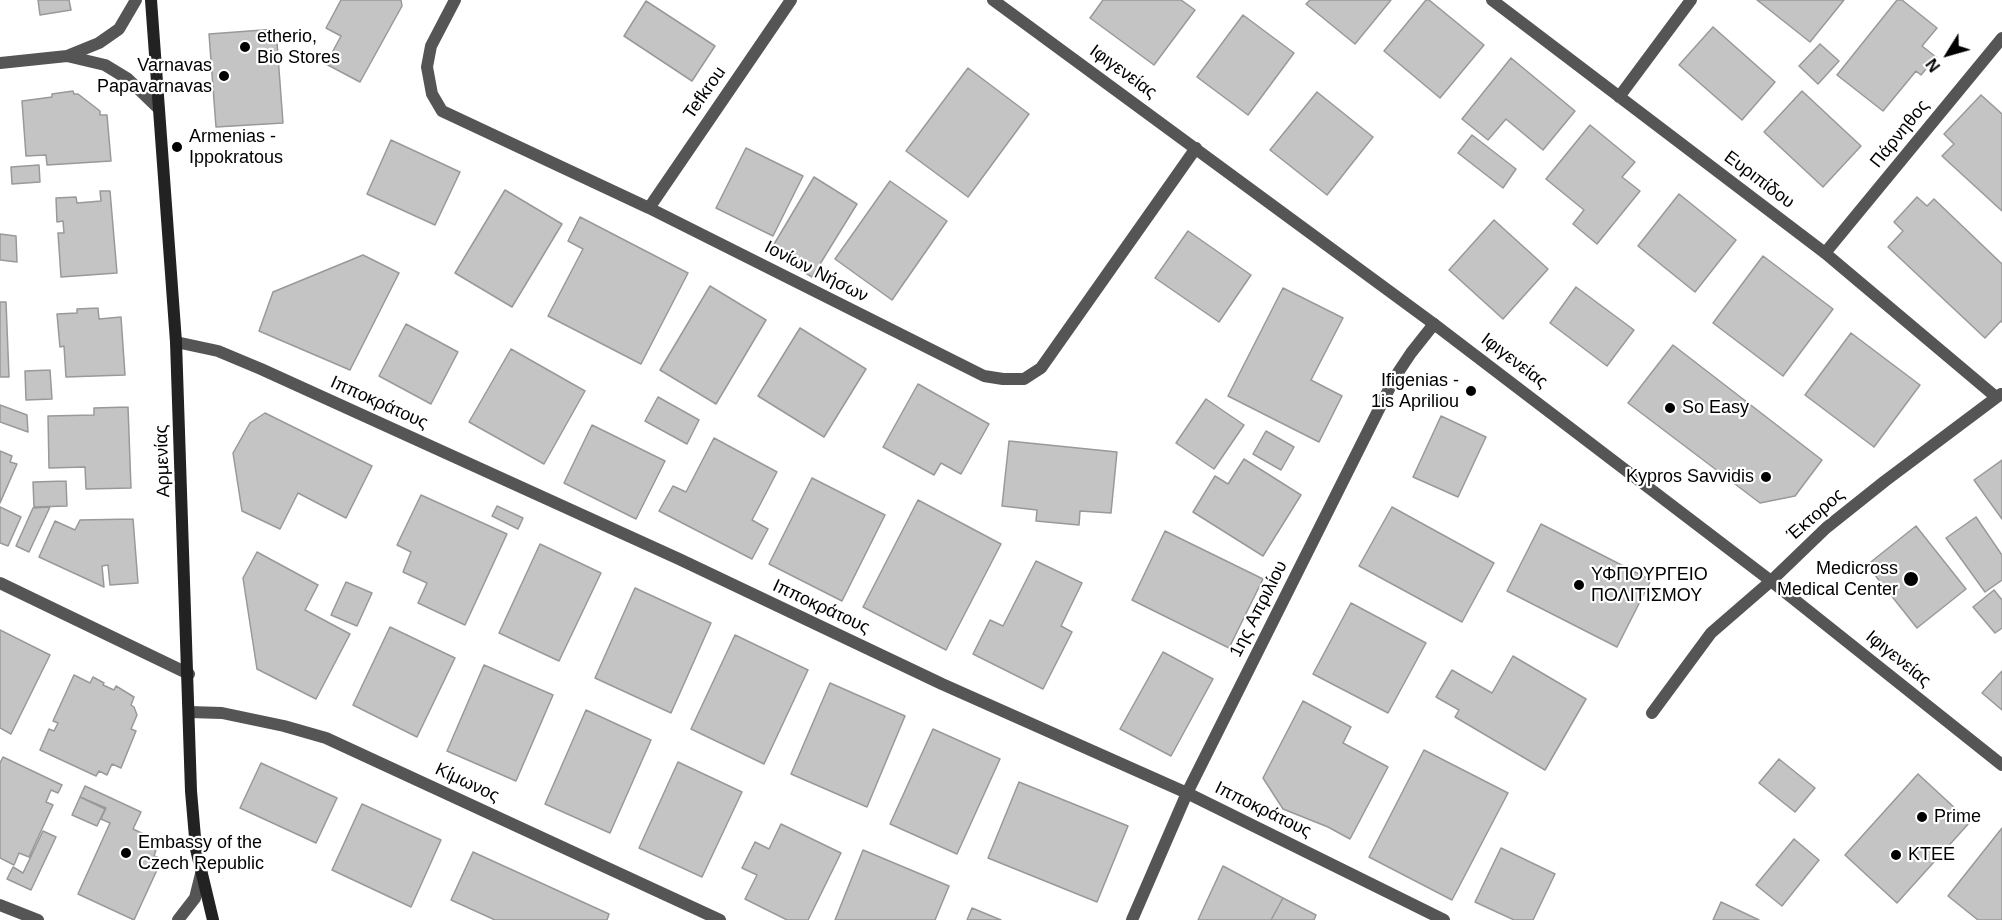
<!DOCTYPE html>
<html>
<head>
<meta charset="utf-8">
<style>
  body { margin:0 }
  #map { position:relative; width:2002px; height:920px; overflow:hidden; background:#fff; font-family:Arial,sans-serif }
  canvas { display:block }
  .north { position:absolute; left:1918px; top:24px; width:60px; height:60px; -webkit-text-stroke:4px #fff; paint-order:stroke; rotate:233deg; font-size:16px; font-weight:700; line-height:24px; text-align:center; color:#000 }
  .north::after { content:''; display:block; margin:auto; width:21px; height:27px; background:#000; clip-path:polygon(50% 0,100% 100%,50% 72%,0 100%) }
</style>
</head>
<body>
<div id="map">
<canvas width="2002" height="920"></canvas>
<div class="north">N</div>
</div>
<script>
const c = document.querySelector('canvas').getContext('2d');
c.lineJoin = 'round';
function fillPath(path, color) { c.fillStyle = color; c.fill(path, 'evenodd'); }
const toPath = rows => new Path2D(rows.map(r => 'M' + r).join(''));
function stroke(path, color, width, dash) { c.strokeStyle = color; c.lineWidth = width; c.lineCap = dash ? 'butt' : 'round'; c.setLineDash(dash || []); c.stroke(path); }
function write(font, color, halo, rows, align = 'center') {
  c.font = font + ' Arial,sans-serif'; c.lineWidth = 4.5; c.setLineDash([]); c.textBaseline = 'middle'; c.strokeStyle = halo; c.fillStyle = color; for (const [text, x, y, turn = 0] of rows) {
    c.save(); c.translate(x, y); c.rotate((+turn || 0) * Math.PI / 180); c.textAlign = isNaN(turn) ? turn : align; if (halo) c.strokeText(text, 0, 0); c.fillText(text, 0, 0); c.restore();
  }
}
const building = toPath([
  [38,0,69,0,71,10,40,15,38,0],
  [401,0,402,6,360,82,326,64,341,36,326,28,341,0,401,0],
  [1103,0,1181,0,1195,10,1154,65,1090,18,1103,0],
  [1310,0,1391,0,1355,44,1306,4,1310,0],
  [1426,0,1429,0,1484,45,1440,98,1384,51,1426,0],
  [1757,0,1844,0,1810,42,1757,0],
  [1897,0,1902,0,1937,28,1922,46,1936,57,1921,75,1916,71,1883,111,1837,75,1897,0],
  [646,1,715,46,692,81,624,36,646,1],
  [1243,15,1294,53,1248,115,1197,77,1243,15],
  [1713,27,1775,82,1742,120,1679,65,1713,27],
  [276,29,283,123,216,127,209,34,276,29],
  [1820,44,1839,61,1818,84,1799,66,1820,44],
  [1511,58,1575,111,1543,150,1506,119,1488,140,1462,119,1511,58],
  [968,68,1029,114,968,197,906,151,968,68],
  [73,91,74,94,78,94,100,111,100,115,107,115,111,161,47,165,46,155,26,156,22,101,52,97,52,94,73,91],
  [1802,91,1861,146,1823,187,1764,132,1802,91],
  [1317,92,1373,137,1327,195,1270,150,1317,92],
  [1981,95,2002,114,2002,211,1942,156,1954,144,1944,134,1981,95],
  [1590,125,1635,162,1622,177,1640,191,1597,244,1573,224,1584,210,1546,179,1590,125],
  [1472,135,1516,169,1503,188,1458,153,1472,135],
  [391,140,460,172,435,225,367,194,391,140],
  [746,148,803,176,773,236,716,208,746,148],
  [39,165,40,182,12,184,11,167,39,165],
  [814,177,857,204,812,277,770,251,814,177],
  [890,181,947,221,892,300,835,259,890,181],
  [505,190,562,224,512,307,455,273,505,190],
  [100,191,110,191,117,273,61,277,58,233,64,233,63,221,57,222,56,198,76,197,77,203,101,201,100,191],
  [1679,194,1736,240,1695,292,1638,246,1679,194],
  [1917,197,1927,206,1934,199,2002,264,2002,322,2001,321,1985,338,1888,247,1903,231,1894,222,1917,197],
  [580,217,688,273,641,364,548,316,583,249,568,241,580,217],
  [1494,220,1548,269,1503,319,1449,270,1494,220],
  [1188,231,1251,275,1219,322,1155,278,1188,231],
  [0,234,16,236,17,262,0,260,0,234],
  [363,255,399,273,350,370,259,331,273,292,363,255],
  [1763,256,1833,309,1783,376,1713,323,1763,256],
  [710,286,766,320,716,404,660,370,710,286],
  [1576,287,1634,330,1607,366,1550,323,1576,287],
  [1283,288,1343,318,1311,380,1342,396,1319,442,1228,396,1283,288],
  [0,302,6,302,9,377,0,377,0,302],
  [98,308,99,319,121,317,125,375,66,377,64,346,60,347,57,314,77,313,77,309,98,308],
  [406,324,458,352,431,404,379,376,406,324],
  [800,328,866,369,824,437,758,396,800,328],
  [1851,333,1920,385,1874,447,1805,395,1851,333],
  [1673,345,1822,460,1795,496,1760,503,1628,403,1673,345],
  [511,349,585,391,544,464,469,422,511,349],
  [50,370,52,399,26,400,25,371,50,370],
  [918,384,989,424,961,474,941,463,934,475,883,447,918,384],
  [658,397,699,420,687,444,645,421,658,397],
  [1206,399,1244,425,1214,469,1176,443,1206,399],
  [0,405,27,415,28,432,0,422,0,405],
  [128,407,131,488,86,489,85,467,49,468,48,416,94,415,94,408,128,407],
  [265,413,372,466,346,518,298,493,280,529,242,511,233,453,250,423,265,413],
  [1441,416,1486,437,1458,497,1413,477,1441,416],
  [592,425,665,461,636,519,564,483,592,425],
  [1266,431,1294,447,1281,470,1253,454,1266,431],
  [714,438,777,472,752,520,768,529,752,559,659,511,673,486,686,492,714,438],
  [1009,441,1117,452,1111,513,1080,511,1079,525,1036,521,1037,510,1002,506,1009,441],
  [0,451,12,456,10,462,17,464,0,503,0,451],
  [1244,459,1301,495,1263,556,1193,512,1215,476,1228,484,1244,459],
  [2002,460,2002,519,1974,480,2002,460],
  [812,478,885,515,842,601,769,564,812,478],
  [66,481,67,506,34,507,33,482,66,481],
  [421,495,507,534,465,625,418,603,427,583,403,572,411,552,397,545,421,495],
  [918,500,1001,544,946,650,863,607,918,500],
  [497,506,523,518,518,529,492,516,497,506],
  [0,507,21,517,8,546,0,543,0,507],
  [50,507,29,552,16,546,33,508,50,507],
  [1392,507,1494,563,1462,622,1359,566,1392,507],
  [1976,517,2002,555,2002,580,1985,592,1946,538,1976,517],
  [133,519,138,583,110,585,108,565,102,566,104,587,39,557,55,521,75,530,80,520,133,519],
  [1541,524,1651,580,1617,647,1507,591,1541,524],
  [1916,526,1966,589,1917,628,1867,565,1916,526],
  [1165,531,1263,579,1229,648,1132,600,1165,531],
  [540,544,601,573,559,661,499,633,540,544],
  [257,552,318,585,305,610,350,634,316,699,257,669,243,578,257,552],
  [1036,561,1082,583,1061,626,1072,632,1043,689,973,654,990,620,1003,626,1036,561],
  [346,582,372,593,357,626,331,615,346,582],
  [635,588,711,623,671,713,595,678,635,588],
  [1994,590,2002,600,2002,628,1995,633,1973,607,1994,590],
  [1351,603,1426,643,1388,713,1313,674,1351,603],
  [390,627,455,658,417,737,353,705,390,627],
  [0,630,50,655,11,734,0,728,0,630],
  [735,635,808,670,764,764,691,729,735,635],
  [1163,652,1213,679,1171,756,1120,729,1163,652],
  [1513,656,1586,699,1545,770,1455,717,1459,710,1436,697,1452,670,1492,693,1513,656],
  [484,665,553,695,516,781,447,751,484,665],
  [2002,671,2002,710,1982,693,2002,671],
  [74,675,90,683,93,677,104,683,103,685,114,690,116,686,134,697,131,705,134,707,137,715,131,729,136,731,121,768,112,764,107,775,99,771,96,776,40,750,49,729,54,731,58,723,53,721,74,675],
  [830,683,905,716,867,807,791,774,830,683],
  [1303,701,1351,727,1343,743,1388,767,1350,839,1328,827,1283,809,1263,778,1303,701],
  [586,710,651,740,610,833,545,804,586,710],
  [933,729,1000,759,957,854,890,824,933,729],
  [1424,750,1508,793,1452,900,1369,857,1424,750],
  [3,757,62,785,58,793,51,790,46,802,53,805,29,857,19,853,14,865,0,858,0,763,3,757],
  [1779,759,1815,788,1795,812,1759,783,1779,759],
  [678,762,742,792,702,877,639,848,678,762],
  [261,763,337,798,316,843,240,808,261,763],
  [1918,774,1970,822,1897,903,1845,855,1918,774],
  [1019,782,1128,826,1097,902,988,858,1019,782],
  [85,786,141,812,133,829,150,837,147,845,156,850,154,856,162,859,134,920,78,894,110,823,101,819,106,808,80,797,85,786],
  [80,797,105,809,97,826,72,815,80,797],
  [362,804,441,840,411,907,332,870,362,804],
  [781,824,841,853,808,920,787,920,745,899,757,875,742,868,755,842,769,849,781,824],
  [2002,828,2002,920,1978,920,1948,896,2002,828],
  [43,831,56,837,31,890,7,879,13,867,23,873,43,831],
  [1794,839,1819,860,1782,906,1756,885,1794,839],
  [1501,848,1555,874,1533,920,1514,920,1475,902,1501,848],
  [863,850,949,886,935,920,835,920,863,850],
  [473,852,609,914,607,920,495,920,451,900,473,852],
  [1223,866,1283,898,1271,920,1198,920,1223,866],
  [1283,898,1316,915,1314,920,1271,920,1283,898],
  [1721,902,1759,920,1713,920,1721,902],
  [972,908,1001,920,967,920,972,908]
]);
fillPath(building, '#c4c4c4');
stroke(building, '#999', 1.5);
stroke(toPath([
  [455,0,431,46,427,67,432,94,442,111,649,208,984,376,1003,379,1024,379,1041,368,1196,148],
  [1492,0,1825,253,1996,397],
  [67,56,105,65,128,79,158,108],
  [0,63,67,56,99,43,119,29,136,0],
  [1619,97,1691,0],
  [649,208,791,0],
  [1825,253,2002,38],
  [176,342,218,351,261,369,679,559,942,684,1187,793,1444,920],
  [0,583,189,674],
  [189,712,222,713,284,726,326,738,720,920],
  [1652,713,1711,633,1771,581,1826,528,1885,481,2001,394],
  [0,905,38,920],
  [178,920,195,898,201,874],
  [1132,920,1187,793,1395,377,1411,353,1434,324]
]), '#555', 12);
stroke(toPath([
  [993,0,1434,324,1771,581,2002,765]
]), '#555', 12);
stroke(toPath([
  [151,0,176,342,191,791,196,849,213,920]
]), '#222', 12);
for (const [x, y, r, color] of [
  [245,47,6,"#000"],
  [224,76,6,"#000"],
  [177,147,6,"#000"],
  [1471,391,6,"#000"],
  [1670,408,6,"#000"],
  [1766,477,6,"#000"],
  [1911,579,8,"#000"],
  [1579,585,6,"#000"],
  [1922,817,6,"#000"],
  [126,853,6,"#000"],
  [1896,855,6,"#000"]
]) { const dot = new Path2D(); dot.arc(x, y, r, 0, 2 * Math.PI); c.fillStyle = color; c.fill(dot); stroke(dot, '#fff', 2); }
write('18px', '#000', '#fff', [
  ["etherio,",257,37],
  ["Bio Stores",257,58],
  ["Varnavas",212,66,"right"],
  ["Papavarnavas",212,87,"right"],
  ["Armenias -",189,137],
  ["Ippokratous",189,158],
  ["Ifigenias -",1459,381,"right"],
  ["1is Apriliou",1459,402,"right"],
  ["So Easy",1682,408],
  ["Kypros Savvidis",1754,477,"right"],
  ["Medicross",1898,569,"right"],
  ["Medical Center",1898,590,"right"],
  ["ΥΦΠΟΥΡΓΕΙΟ",1591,575],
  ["ΠΟΛΙΤΙΣΜΟΥ",1591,596],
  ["Prime",1934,817],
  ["Embassy of the",138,843],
  ["Czech Republic",138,864],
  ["KTEE",1908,855]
], 'left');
write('18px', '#000', '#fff', [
  ["Ιφιγενείας",1123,72,36],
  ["Tefkrou",705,93,-55],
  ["Πάρνηθος",1900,134,-51],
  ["Ευριπίδου",1759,180,37],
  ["Ιονίων Νήσων",816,272,27],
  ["Ιφιγενείας",1514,361,37],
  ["Ιπποκράτους",379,403,24],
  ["Αρμενίας",163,461,-92],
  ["Έκτορος",1816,515,-41],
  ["Ιπποκράτους",821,607,25],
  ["1ης Απριλίου",1259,609,-63],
  ["Ιφιγενείας",1898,659,39],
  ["Κίμωνος",467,783,25],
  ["Ιπποκράτους",1263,810,26]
]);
</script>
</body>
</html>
